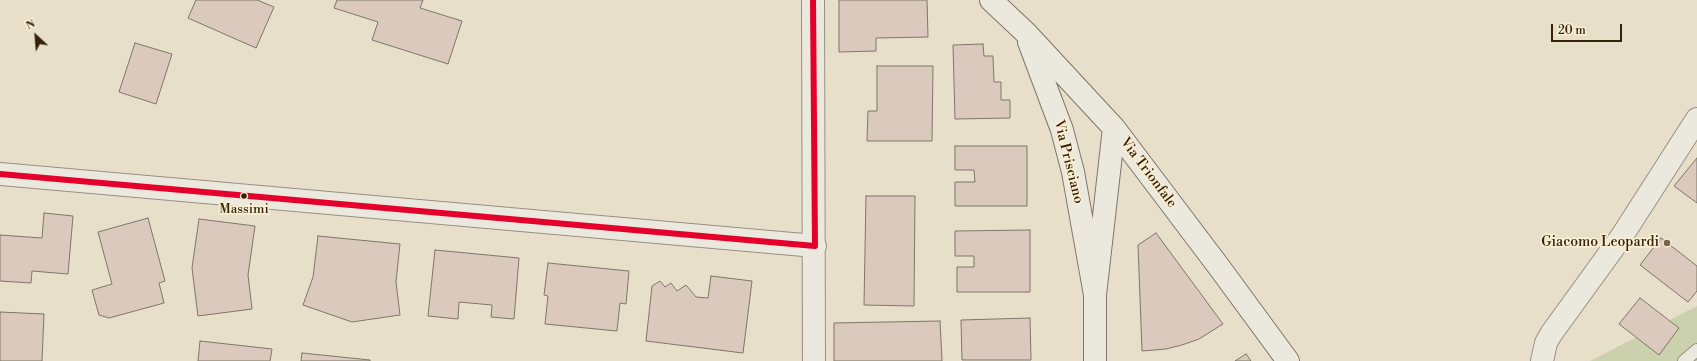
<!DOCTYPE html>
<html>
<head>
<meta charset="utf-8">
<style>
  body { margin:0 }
  #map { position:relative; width:1697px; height:361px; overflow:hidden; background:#e8dfca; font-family:"Libre Bodoni",serif }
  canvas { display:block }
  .north { position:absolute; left:16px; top:16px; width:40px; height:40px; -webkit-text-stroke:3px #f8eed4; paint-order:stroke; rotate:334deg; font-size:11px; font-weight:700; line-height:16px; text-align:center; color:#382207 }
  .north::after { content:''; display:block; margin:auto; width:14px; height:18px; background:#382207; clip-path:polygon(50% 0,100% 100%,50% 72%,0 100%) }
  .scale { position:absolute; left:1551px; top:24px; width:71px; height:18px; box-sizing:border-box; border:2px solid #382207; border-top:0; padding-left:5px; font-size:12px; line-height:14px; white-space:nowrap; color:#382207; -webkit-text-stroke:3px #f8eed4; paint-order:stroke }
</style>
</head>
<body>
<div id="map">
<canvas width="1697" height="361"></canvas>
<div class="north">N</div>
<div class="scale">20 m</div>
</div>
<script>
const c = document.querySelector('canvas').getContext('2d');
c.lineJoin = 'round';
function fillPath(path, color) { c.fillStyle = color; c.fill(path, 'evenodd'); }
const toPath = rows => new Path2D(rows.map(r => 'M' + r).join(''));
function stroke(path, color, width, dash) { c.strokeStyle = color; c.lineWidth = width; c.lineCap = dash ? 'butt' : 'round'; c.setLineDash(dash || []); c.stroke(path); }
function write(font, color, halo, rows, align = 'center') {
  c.font = font + ' "Libre Bodoni",serif'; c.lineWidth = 3.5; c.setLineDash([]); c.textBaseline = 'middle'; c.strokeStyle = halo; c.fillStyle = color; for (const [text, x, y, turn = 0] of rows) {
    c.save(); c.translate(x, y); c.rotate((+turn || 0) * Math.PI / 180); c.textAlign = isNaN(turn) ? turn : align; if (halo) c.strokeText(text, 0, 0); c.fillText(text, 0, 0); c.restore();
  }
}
fillPath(toPath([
  [1697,306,1697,361,1590,361]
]), '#ccd1ad');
const building = toPath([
  [196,0,257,0,274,7,256,48,188,18,196,0],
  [337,0,423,0,420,8,462,21,448,64,372,40,378,22,334,8,337,0],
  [839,0,927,0,928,37,876,38,876,51,839,52,839,0],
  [135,43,172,54,156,104,119,92,135,43],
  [983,44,984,56,993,56,994,82,1001,82,1001,100,1010,100,1010,118,955,119,953,45,983,44],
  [877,66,933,66,932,141,867,141,868,111,877,111,877,66],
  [955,146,1027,146,1027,206,955,206,955,182,975,182,974,170,955,170,955,146],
  [1697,158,1697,203,1674,186,1697,158],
  [866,196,915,196,914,306,864,305,866,196],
  [44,213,73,216,68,274,32,271,31,283,0,281,0,235,42,238,44,213],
  [148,218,165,281,159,283,164,303,109,318,99,315,92,290,112,284,98,232,148,218],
  [199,219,255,226,248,275,252,309,198,316,192,268,199,219],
  [1030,230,1030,292,957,292,957,267,974,267,974,256,955,256,955,231,1030,230],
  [1156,233,1223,324,1199,339,1182,345,1166,349,1142,351,1138,245,1156,233],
  [318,236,400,244,396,282,400,315,352,322,303,305,313,277,318,236],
  [1661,238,1697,266,1697,291,1688,302,1640,265,1661,238],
  [435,250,519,258,514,319,491,317,492,305,459,302,458,319,428,316,435,250],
  [548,263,629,271,626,304,620,303,617,331,545,324,548,296,544,295,548,263],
  [711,276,752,281,743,353,646,341,652,286,660,281,665,287,671,283,677,291,686,285,696,297,708,298,711,276],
  [1640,298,1679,328,1659,355,1619,324,1640,298],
  [0,312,44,314,42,361,0,361,0,312],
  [1030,318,1031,360,962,360,961,320,1030,318],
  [940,321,942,361,834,361,834,323,940,321],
  [200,341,272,349,270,361,198,361,200,341],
  [302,353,370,360,370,361,301,361,302,353],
  [1246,354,1251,361,1235,361,1246,354]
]);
fillPath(building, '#dac9bc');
stroke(building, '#7e7668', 1);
const service = toPath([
  [1684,361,1697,350]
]);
const minor = toPath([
  [813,0,814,361],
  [0,174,815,246],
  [1542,361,1546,343,1551,334,1622,236,1697,119]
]);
const secondary = toPath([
  [991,0,1026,33,1114,128,1219,267,1288,361],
  [1029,42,1062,130,1073,172,1095,295],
  [1095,361,1095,295,1114,128]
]);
stroke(service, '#989081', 14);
stroke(minor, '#989081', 24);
stroke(secondary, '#7e7668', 24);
stroke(service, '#ebe8dd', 12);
stroke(minor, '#ebe8dd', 22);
stroke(secondary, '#ebe8dd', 22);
stroke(toPath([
  [0,174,815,246,813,0]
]), '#e4002b', 6);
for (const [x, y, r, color] of [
  [244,196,3.5,"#382207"],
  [1667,243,4,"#76644b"]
]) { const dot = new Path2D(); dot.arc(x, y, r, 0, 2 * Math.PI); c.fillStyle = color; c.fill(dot); stroke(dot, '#f8eed4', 1.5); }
write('13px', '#382207', '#f8eed4', [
  ["Massimi",244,210]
]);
write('14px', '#382207', '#f8eed4', [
  ["Via Prisciano",1068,162,76],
  ["Via Trionfale",1148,173,53]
]);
write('14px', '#382207', '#f8eed4', [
  ["Giacomo Leopardi",1659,243]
], 'right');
</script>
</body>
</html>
